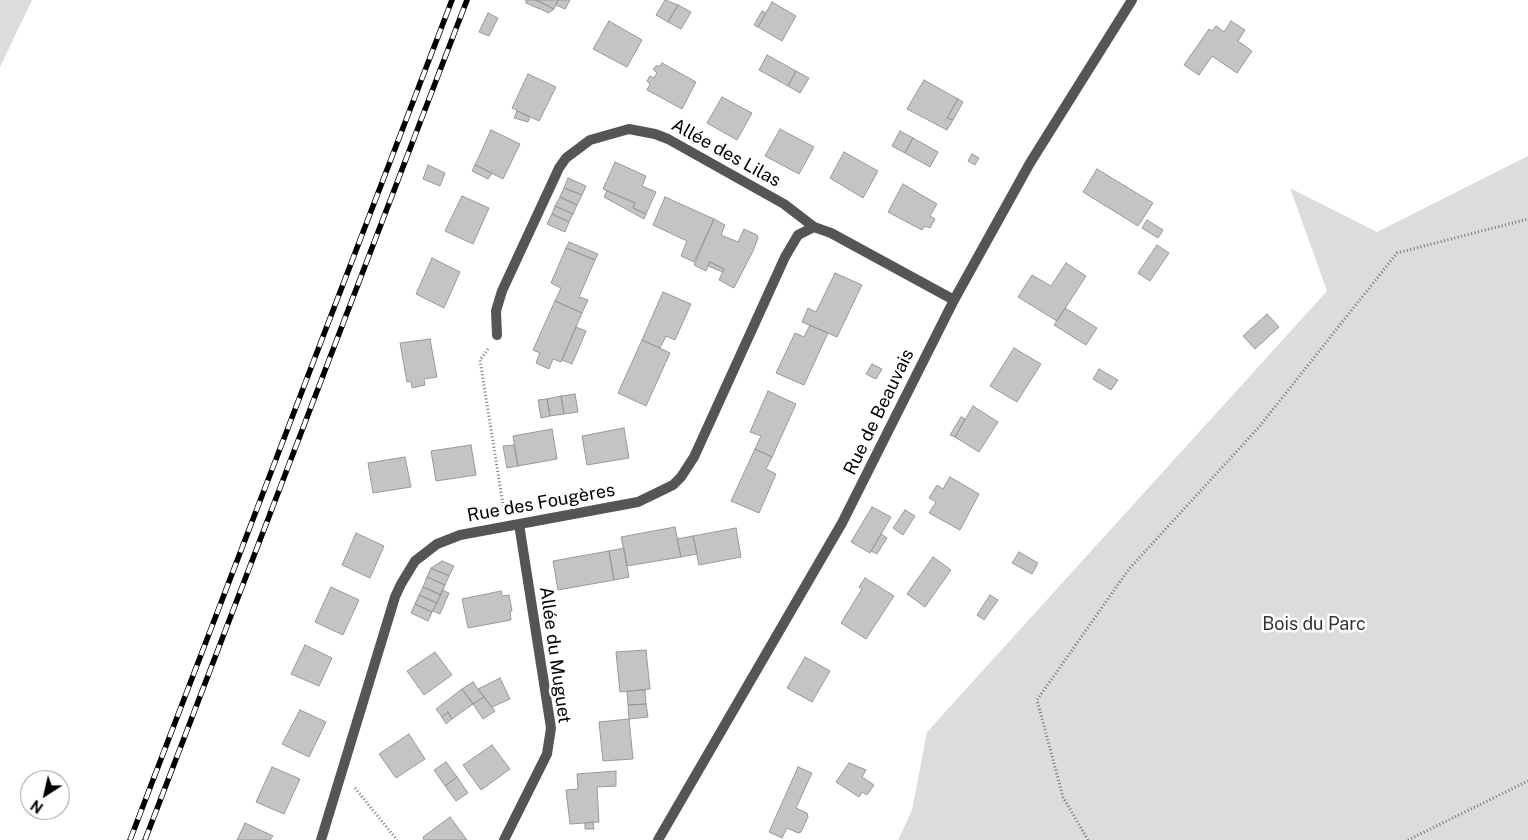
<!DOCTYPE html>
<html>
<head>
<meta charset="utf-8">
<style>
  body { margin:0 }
  #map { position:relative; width:1528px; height:840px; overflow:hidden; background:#fff; font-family:"Public Sans",sans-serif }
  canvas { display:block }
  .north { position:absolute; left:20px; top:770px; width:50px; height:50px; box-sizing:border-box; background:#fff; border:1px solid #999; border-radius:50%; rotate:215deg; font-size:14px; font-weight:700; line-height:20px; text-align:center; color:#000 }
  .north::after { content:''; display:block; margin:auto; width:18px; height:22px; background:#000; clip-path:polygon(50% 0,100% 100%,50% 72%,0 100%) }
</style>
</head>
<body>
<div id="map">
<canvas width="1528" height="840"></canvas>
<div class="north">N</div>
</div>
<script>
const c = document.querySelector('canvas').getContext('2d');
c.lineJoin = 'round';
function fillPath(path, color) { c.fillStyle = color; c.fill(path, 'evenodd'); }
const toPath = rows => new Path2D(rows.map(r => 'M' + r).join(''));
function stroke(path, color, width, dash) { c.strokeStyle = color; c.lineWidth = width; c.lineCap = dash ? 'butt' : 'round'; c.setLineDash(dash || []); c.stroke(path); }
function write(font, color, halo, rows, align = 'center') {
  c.font = font + ' "Public Sans",sans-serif'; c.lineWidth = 5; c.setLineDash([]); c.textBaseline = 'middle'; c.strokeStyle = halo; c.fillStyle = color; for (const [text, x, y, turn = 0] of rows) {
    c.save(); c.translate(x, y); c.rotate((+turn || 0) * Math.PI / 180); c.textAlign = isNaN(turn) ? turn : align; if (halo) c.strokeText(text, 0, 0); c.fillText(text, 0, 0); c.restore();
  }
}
fillPath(toPath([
  [0,0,32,0,0,67],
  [1528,156,1528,840,898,840,912,810,927,732,1327,291,1290,188,1377,232]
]), '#dcdcdc');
const building = toPath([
  [526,0,536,0,554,9,549,13,526,3,526,0],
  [536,0,558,0,554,9,536,0],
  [558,0,570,0,565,9,556,5,558,0],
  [665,0,678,5,668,22,656,15,665,0],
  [772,2,796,16,782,41,758,27,772,2],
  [678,5,691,12,681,29,668,22,678,5],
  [762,11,766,13,758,27,754,25,762,11],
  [488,13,498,18,489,36,479,32,488,13],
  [609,21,642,40,627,67,593,49,609,21],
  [1231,21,1245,30,1238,41,1252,51,1237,73,1212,56,1199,75,1184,65,1209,29,1212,31,1216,26,1224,32,1231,21],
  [767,55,796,71,788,86,759,70,767,55],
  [662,63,696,82,682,109,647,90,650,84,647,81,650,76,654,78,657,73,653,69,656,66,660,66,662,63],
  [796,71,809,78,800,93,788,86,796,71],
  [528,74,556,87,539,121,512,108,528,74],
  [924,80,958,99,947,118,953,120,947,130,907,109,924,80],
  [722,97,752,113,737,140,707,123,722,97],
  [958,99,963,102,953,120,947,118,958,99],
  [517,111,530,117,528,122,514,118,517,111],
  [780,129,814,147,799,174,765,156,780,129],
  [491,130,520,144,503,179,475,165,491,130],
  [900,131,913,138,905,153,892,146,900,131],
  [913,138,938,152,930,167,905,153,913,138],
  [844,152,878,171,863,198,830,178,844,152],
  [972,154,979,158,975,165,968,161,972,154],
  [615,162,646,176,642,186,656,192,646,214,633,208,635,203,603,189,615,162],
  [428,165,445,173,440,186,423,179,428,165],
  [475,165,492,173,488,179,472,171,475,165],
  [1097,169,1153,203,1138,226,1083,192,1097,169],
  [568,178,586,186,582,195,564,188,568,178],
  [903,184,937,204,930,216,935,219,930,228,925,226,922,230,888,212,903,184],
  [564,188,582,195,577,205,560,197,564,188],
  [607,191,635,203,633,208,646,214,644,219,604,197,607,191],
  [462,196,489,208,473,244,445,231,462,196],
  [560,197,577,205,573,214,555,206,560,197],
  [665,197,714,219,694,262,681,256,687,241,653,225,665,197],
  [555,206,573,214,569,222,552,214,555,206],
  [552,214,569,222,565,232,547,224,552,214],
  [714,219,725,225,721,235,738,242,744,229,757,235,758,238,753,251,734,288,719,280,724,269,710,262,706,271,694,265,714,219],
  [1147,220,1163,230,1158,238,1142,228,1147,220],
  [569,242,598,254,595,260,566,248,569,242],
  [1157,245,1169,253,1150,281,1138,273,1157,245],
  [566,248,595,260,579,297,588,300,582,313,555,301,561,288,551,283,566,248],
  [432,258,460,272,444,308,416,294,432,258],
  [710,262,724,269,723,272,708,266,710,262],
  [1066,263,1086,276,1057,321,1018,297,1032,275,1051,286,1066,263],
  [835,273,862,285,837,337,802,322,808,308,816,312,835,273],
  [663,292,691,304,675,340,666,336,660,348,642,340,663,292],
  [555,301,582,313,561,362,553,359,549,369,536,363,540,353,533,350,555,301],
  [1065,308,1097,328,1086,345,1054,325,1065,308],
  [1267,314,1279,327,1255,349,1243,336,1267,314],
  [810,325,828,333,804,385,776,373,795,333,804,337,810,325],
  [576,327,586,331,572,364,562,360,576,327],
  [430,339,437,377,424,379,425,385,412,388,411,381,407,382,400,343,430,339],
  [642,340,670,353,646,406,618,393,642,340],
  [1014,348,1041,364,1017,402,990,386,1014,348],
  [872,364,882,369,876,379,866,374,872,364],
  [1099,369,1118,380,1111,390,1093,379,1099,369],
  [768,391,796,404,772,457,755,449,761,436,750,432,768,391],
  [575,394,578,412,564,414,561,396,575,394],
  [561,396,564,414,550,416,547,399,561,396],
  [547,399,550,416,541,418,538,400,547,399],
  [973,406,998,422,979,452,955,437,973,406],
  [961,417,965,419,955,437,950,435,961,417],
  [624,428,629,458,587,465,582,436,624,428],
  [552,429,557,459,518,466,513,436,552,429],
  [471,445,476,475,436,481,431,451,471,445],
  [514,445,518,466,507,468,503,446,514,445],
  [755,449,772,457,766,469,776,474,759,513,731,501,755,449],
  [405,457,411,487,373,493,368,463,405,457],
  [950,477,979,494,960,530,929,513,936,502,929,498,937,485,943,489,950,477],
  [872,507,891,517,870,553,851,542,872,507],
  [905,510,915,516,903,535,893,528,905,510],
  [675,527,681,557,627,566,621,537,675,527],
  [736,528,741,557,699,565,693,536,736,528],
  [356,533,384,546,370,578,342,565,356,533],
  [881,534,887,538,877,554,871,551,881,534],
  [693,536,697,554,681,557,677,539,693,536],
  [624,548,629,577,614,580,609,551,624,548],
  [609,551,614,580,558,590,553,561,609,551],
  [1019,552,1038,563,1032,574,1012,563,1019,552],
  [933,557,951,570,925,607,907,594,933,557],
  [442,561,454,566,449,576,431,568,442,561],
  [431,568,449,576,445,585,427,577,431,568],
  [427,577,445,585,441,595,423,587,427,577],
  [865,578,894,596,866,639,841,623,862,589,859,587,865,578],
  [331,587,359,600,343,635,315,622,331,587],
  [423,587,441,595,437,603,419,595,423,587],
  [442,590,449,593,440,614,433,611,442,590],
  [501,591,502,596,509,595,512,611,510,611,511,620,468,628,462,599,501,591],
  [419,595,437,603,432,612,415,604,419,595],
  [990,595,998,600,984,620,977,615,990,595],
  [415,604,432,612,428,621,411,613,415,604],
  [305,645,332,658,319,686,291,674,305,645],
  [646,650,650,689,620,692,616,652,646,650],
  [435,652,452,675,424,695,407,671,435,652],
  [805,657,830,671,812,702,787,688,805,657],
  [500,678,510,699,492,707,478,689,500,678],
  [473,682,484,697,473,704,462,689,473,682],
  [462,689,473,704,452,719,448,712,442,717,436,709,462,689],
  [645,690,646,704,628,705,627,691,645,690],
  [484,697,495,711,483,719,473,704,484,697],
  [646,704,648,717,629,719,628,705,646,704],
  [300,710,326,722,309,757,282,744,300,710],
  [448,712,452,719,446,724,442,717,448,712],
  [629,719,633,759,603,761,599,722,629,719],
  [409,734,425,759,396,778,379,754,409,734],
  [492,745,510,769,481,790,463,765,492,745],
  [446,762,457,777,445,786,434,770,446,762],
  [849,763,866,770,862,777,874,785,867,795,862,792,859,797,836,782,849,763],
  [272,767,300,779,284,814,256,802,272,767],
  [798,767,812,773,796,808,807,813,808,817,801,832,798,833,787,828,782,838,769,832,798,767],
  [616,771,616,786,597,787,599,822,570,824,566,790,578,789,577,774,616,771],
  [457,777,468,793,456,801,445,786,457,777],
  [450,817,467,840,424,840,423,837,450,817],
  [593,822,594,829,585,829,585,823,593,822],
  [245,823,273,836,270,840,237,840,245,823]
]);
fillPath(building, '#c4c4c4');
stroke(building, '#999', 1);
stroke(toPath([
  [488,349,480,360,504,511],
  [355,788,397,840],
  [1088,840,1063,797,1037,700,1129,569,1259,427,1397,253,1528,219],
  [1408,840,1528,781]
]), '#777', 3, [1, 2.5]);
stroke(toPath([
  [497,335,496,311,502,291,559,168,566,158,590,140,629,129,655,134,668,139,784,204,814,227,831,233,954,300],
  [321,840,395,597,401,584,415,561,437,544,460,535,638,502,673,485,681,477,694,457,785,257,798,235,814,227],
  [504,840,547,754,551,728,519,524]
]), '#555', 10);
stroke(toPath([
  [658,840,842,523,954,300,1030,163,1132,0]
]), '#555', 10);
const rail = toPath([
  [130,840,452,0],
  [145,840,467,0]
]);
stroke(rail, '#000', 5.5);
stroke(rail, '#fff', 4, [11]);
write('18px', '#000', '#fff', [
  ["Allée des Lilas",726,153,29],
  ["Rue de Beauvais",879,412,-64],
  ["Rue des Fougères",541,503,-10],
  ["Allée du Muguet",555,655,82]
]);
write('18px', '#333', '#fff', [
  ["Bois du Parc",1314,624]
]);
</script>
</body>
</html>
